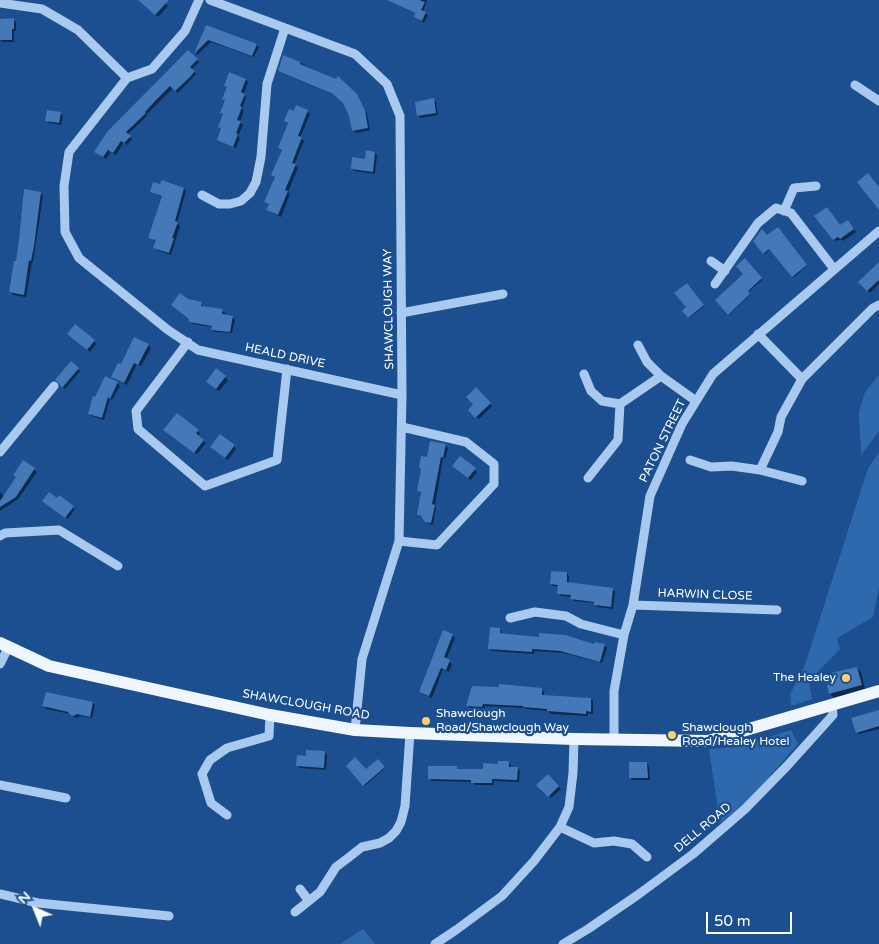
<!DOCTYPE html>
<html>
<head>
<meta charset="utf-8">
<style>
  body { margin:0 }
  #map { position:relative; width:879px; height:944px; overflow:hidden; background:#1b4f8f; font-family:"Varela Round",sans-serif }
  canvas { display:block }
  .north { position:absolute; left:10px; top:884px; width:50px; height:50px; -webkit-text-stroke:4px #1b4f8f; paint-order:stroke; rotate:316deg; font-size:14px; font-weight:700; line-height:20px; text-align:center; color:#fff }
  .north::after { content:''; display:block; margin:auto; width:18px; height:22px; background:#fff; clip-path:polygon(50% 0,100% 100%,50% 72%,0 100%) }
  .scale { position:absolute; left:706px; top:912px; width:86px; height:22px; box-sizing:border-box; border:2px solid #fff; border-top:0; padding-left:6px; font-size:15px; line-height:18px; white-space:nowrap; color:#fff; -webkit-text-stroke:4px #1b4f8f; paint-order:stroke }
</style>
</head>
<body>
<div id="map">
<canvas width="879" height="944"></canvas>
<div class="north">N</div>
<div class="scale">50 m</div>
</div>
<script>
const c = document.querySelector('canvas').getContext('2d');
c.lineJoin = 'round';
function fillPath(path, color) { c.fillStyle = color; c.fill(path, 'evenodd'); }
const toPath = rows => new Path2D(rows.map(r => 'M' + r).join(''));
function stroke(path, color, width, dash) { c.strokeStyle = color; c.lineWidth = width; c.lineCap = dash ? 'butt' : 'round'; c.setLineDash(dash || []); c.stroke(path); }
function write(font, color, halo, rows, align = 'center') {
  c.font = font + ' "Varela Round",sans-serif'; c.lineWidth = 4.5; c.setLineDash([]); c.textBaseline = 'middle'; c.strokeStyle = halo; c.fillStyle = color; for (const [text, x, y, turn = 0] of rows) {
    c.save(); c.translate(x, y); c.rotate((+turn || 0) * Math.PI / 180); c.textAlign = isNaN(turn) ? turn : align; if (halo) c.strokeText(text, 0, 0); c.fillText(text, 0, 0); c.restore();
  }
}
fillPath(toPath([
  [879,375,879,431,861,455,859,412,865,392],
  [879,452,879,587,873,617,837,638,840,649,809,681,812,699,791,706,790,694,804,668,868,468],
  [791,730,798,744,764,783,744,804,720,823,709,749,737,747],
  [363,929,375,944,340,944]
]), '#2e69ad');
fillPath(toPath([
  [141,0,162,0,168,6,158,17],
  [401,0,427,0,423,12,428,15,424,23,415,17,416,14,402,7,399,5],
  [13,20,16,22,16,31,14,31,14,42,3,42,0,40,0,21],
  [207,26,256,45,259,47,254,57,211,42,197,55,196,54],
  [188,51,199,62,192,69,196,74,178,93,173,88,146,115,147,116,127,135,132,139,127,145,124,142,116,155,111,152,106,159,98,154],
  [300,63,336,80,339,78,359,98,367,114,370,130,356,133,353,130,350,115,344,103,337,96,282,73,279,71],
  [246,80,248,82,244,94,246,97,242,109,244,111,240,122,243,125,238,136,240,138,236,148,218,140,222,129,224,115,221,113,226,101,223,99,228,88,225,85],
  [433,100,436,102,438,115,421,118,418,116,416,103],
  [297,107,310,114,300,138,304,141,294,165,298,168,288,192,290,194,281,217,270,212,268,210,270,205,265,202,276,178,273,175,282,151,279,148,288,124,285,121,294,113],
  [60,113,63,116,61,125,49,123,47,121],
  [375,153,377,155,375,174,355,171,352,169],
  [184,189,186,191,177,223,180,226,171,255,157,250,155,247,157,241,150,237,163,197,151,192],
  [40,193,43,196,33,262,32,262,26,297,13,295,11,292,17,263],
  [850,224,856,232,843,241,841,239,837,241,834,239,840,227],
  [778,228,807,266,794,277,770,249,765,254,754,241,767,237],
  [745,260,762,280,748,292,750,295,729,315,717,300,744,274],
  [879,262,879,284,870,293,860,282],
  [687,284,704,306,689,318,683,311,688,308],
  [187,300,201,303,203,307,223,311,225,313,225,316,232,317,235,320,232,333,215,332,212,330,213,327,193,324,190,321],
  [71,336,94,341,96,344,90,352],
  [148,345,151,348,141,366,137,364,127,385,115,379,121,366],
  [72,363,80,371,65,389,63,387],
  [216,370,228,380,219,391,210,384],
  [117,383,120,386,112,400,110,399,104,420,92,416,89,414,95,398],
  [476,389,492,406,479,419,469,410,474,404],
  [198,431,200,433,198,437,206,443,197,454,167,433],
  [445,445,448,448,445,459,443,458,435,506,436,508,433,525,429,524,418,514,421,493,419,491,422,470,420,468,428,458],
  [234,446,236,449,228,460,214,449],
  [461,458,477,472,471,480,456,468],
  [23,462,37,472,18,499,0,511,0,492,4,497,14,483],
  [57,500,75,509,68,519,46,503],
  [567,573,569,576,569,583,612,589,615,592,613,609,597,607,595,603,574,601,572,597,561,596,559,594,559,586,553,586,551,584],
  [500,629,502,634,604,645,607,648,602,663,564,653,535,651,534,654,492,651,489,648],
  [452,635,455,638,446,660,452,664,449,672,443,669,432,698,423,694,420,692],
  [857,668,861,672,865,689,834,698,830,694],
  [541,689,544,692,544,696,591,699,593,701,593,714,588,713,588,716,551,714,548,711,527,709,525,708,485,706,485,708,470,708,468,705],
  [93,703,95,705,92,718,80,716,77,718,74,717,71,714,46,709,44,706],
  [879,711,879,729,859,734,857,732],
  [325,753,327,755,326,770,300,768,297,766,307,757],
  [378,761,385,768,365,786,347,766,366,771],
  [508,762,511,765,511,768,517,768,520,771,519,782,494,781,494,785,475,785,473,782,432,781,429,778,456,768,458,770,484,770],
  [647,763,649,766,650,780,633,780,630,778],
  [548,776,561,789,551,798,538,785]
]), '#0007');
fillPath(toPath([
  [138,0,169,0,155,15],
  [387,0,419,0,425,2,421,10,426,12,422,21,414,17,415,13],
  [14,18,14,29,12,29,12,40,0,40,0,19],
  [206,25,257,44,252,56,208,40,194,54],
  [188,50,198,59,190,67,195,71,190,77,175,91,170,86,157,99,145,112,146,113,126,132,131,136,124,143,121,141,113,153,108,150,103,157,94,152,107,132],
  [283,55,300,62,300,64,336,79,338,76,357,94,365,110,368,128,352,131,349,116,343,103,333,94,278,71],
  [229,72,246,79,241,92,245,94,240,106,242,107,237,120,241,121,236,133,238,134,233,147,217,140,221,128,218,127,223,114,220,113,225,100,222,99,227,87,224,86],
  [434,98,436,113,417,116,415,102],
  [296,105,308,110,298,136,302,137,292,163,296,164,285,190,288,191,278,215,266,210,269,204,264,202,275,177,271,175,282,150,278,148,288,123,284,121,289,109,294,111],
  [47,110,61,112,59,123,45,121],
  [366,150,375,152,373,172,351,169,352,157,365,159],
  [868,173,879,187,879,210,857,182],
  [162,180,184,188,175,221,178,222,172,238,174,238,169,253,153,248,156,240,148,238,162,196,150,192,153,182,160,184],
  [24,189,41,192,34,246,31,261,29,260,24,295,9,292,14,261,16,261,19,240],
  [827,207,840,225,848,220,854,229,840,239,838,237,833,240,814,216],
  [778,227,807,265,792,277,769,249,763,254,753,241,762,229,767,235],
  [745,258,762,278,748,291,750,294,728,315,715,300,743,274,736,266],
  [879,262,879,280,867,291,858,282],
  [687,283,704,305,688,318,682,311,686,307,674,293],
  [180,293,188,299,202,302,201,306,223,309,222,314,233,316,230,332,211,330,212,326,189,322,189,319,171,305],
  [75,324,95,340,87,350,67,334],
  [134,337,149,344,138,365,134,363,124,383,111,377,118,363,121,364],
  [71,361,79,368,62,388,58,382,55,380],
  [216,368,226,376,216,389,206,382],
  [105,376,118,382,110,399,108,397,102,418,88,414,93,396,95,397],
  [476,387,491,403,475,418,468,410,473,404,466,397],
  [177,413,199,430,196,433,204,440,194,453,163,430],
  [220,434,235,445,225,458,210,447],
  [430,441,446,444,443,458,441,457,432,504,435,505,431,523,425,522,420,515,417,515,421,492,417,491,421,469,419,468,421,456,427,457],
  [460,456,476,468,468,478,452,466],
  [23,460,35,468,16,497,0,507,0,501,16,477,13,475],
  [49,492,57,498,59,495,74,506,65,518,42,501],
  [551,571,567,572,567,582,613,588,611,607,594,605,594,602,570,599,571,595,557,594,558,585,550,584],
  [490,627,500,628,500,633,508,634,539,637,539,633,565,635,594,644,595,642,605,644,600,662,560,651,532,649,532,652,488,649],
  [443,630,453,634,444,657,450,660,446,670,441,668,429,696,419,692],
  [857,667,862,685,829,694,827,685,834,683,831,673],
  [499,684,542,688,542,695,591,698,591,712,586,711,586,714,547,711,547,709,523,707,523,706,483,704,482,707,466,706,472,686,499,687],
  [46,692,93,702,90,717,77,714,74,716,70,715,68,712,42,706],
  [879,710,879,726,856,733,851,718],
  [306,750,325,751,324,768,296,766,297,755,306,756],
  [355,757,366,769,378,759,385,767,363,786,346,766],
  [498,761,509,761,509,767,518,767,517,780,492,779,492,783,471,783,471,780,428,779,428,766,457,766,457,769,483,769,483,763,498,764],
  [629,762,647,762,648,778,629,778],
  [548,774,559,786,548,797,536,785]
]), '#4478b7');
stroke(toPath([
  [199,0,185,31,152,69,127,78,69,152,64,186,65,232,79,258,168,330,198,350,402,395],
  [210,0,355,54,387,84,400,116,402,395,399,541,362,659,355,730],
  [0,3,42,9,78,30,127,78],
  [855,85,879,101],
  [202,195,219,204,230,204,241,201,250,193,256,182,261,157,267,84,285,28],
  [784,211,794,188,816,186],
  [711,261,725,271],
  [715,284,758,223,776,208,791,213,834,269],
  [401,313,503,294],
  [758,334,802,379],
  [188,342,136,411,138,429,205,486,277,460,287,369],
  [638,345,647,362,661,376],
  [584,374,591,391,602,401,620,404],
  [0,452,54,386],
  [690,460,711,467,732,466,760,470,802,481],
  [760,470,778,432,781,417,802,379,873,308,879,305],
  [588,478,618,440,620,404,661,376,696,401],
  [0,536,5,533,59,530,118,566],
  [399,541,437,545,494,484,494,464,466,442,402,427],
  [633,605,777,610],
  [510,618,535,612,566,616,581,624,624,635],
  [0,664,8,648],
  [614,740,614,691,624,635,633,605,650,496,682,424,713,374,879,231],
  [0,785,66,798],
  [227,815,211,803,202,774,210,760,227,748,269,736,270,715],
  [560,827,594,843,614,841,632,844,647,857],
  [300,889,309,901],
  [0,894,38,903,169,916],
  [295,912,320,892,336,867,348,858,362,847,380,843,389,838,396,831,401,822,405,806,410,733],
  [435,944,456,930,502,896,534,861,560,827,569,807,573,773,574,739],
  [563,944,588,929,639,894,693,854,745,809,787,766,833,715,832,705]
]), '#a9c9ee', 9);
stroke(toPath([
  [0,643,49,666,270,715,355,730,410,733,574,739,708,741,879,691]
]), '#f0f6ff', 12);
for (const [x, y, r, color] of [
  [846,678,5,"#ffd166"],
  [426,721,5,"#ffd166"],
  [672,735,5,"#ffd166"]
]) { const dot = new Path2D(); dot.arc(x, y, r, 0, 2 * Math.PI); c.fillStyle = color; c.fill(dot); stroke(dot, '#1b4f8f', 2); }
write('12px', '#fff', '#1b4f8f', [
  ["SHAWCLOUGH WAY",389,309,-91],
  ["HEALD DRIVE",285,356,12],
  ["PATON STREET",663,441,-64],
  ["HARWIN CLOSE",705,595,2],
  ["SHAWCLOUGH ROAD",306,705,10],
  ["DELL ROAD",703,828,-40]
]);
write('12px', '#fff', '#1b4f8f', [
  ["The Healey",836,678,"right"],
  ["Shawclough",436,714],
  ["Road/Shawclough Way",436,728],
  ["Shawclough",682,728],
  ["Road/Healey Hotel",682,742]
], 'left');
</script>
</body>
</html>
